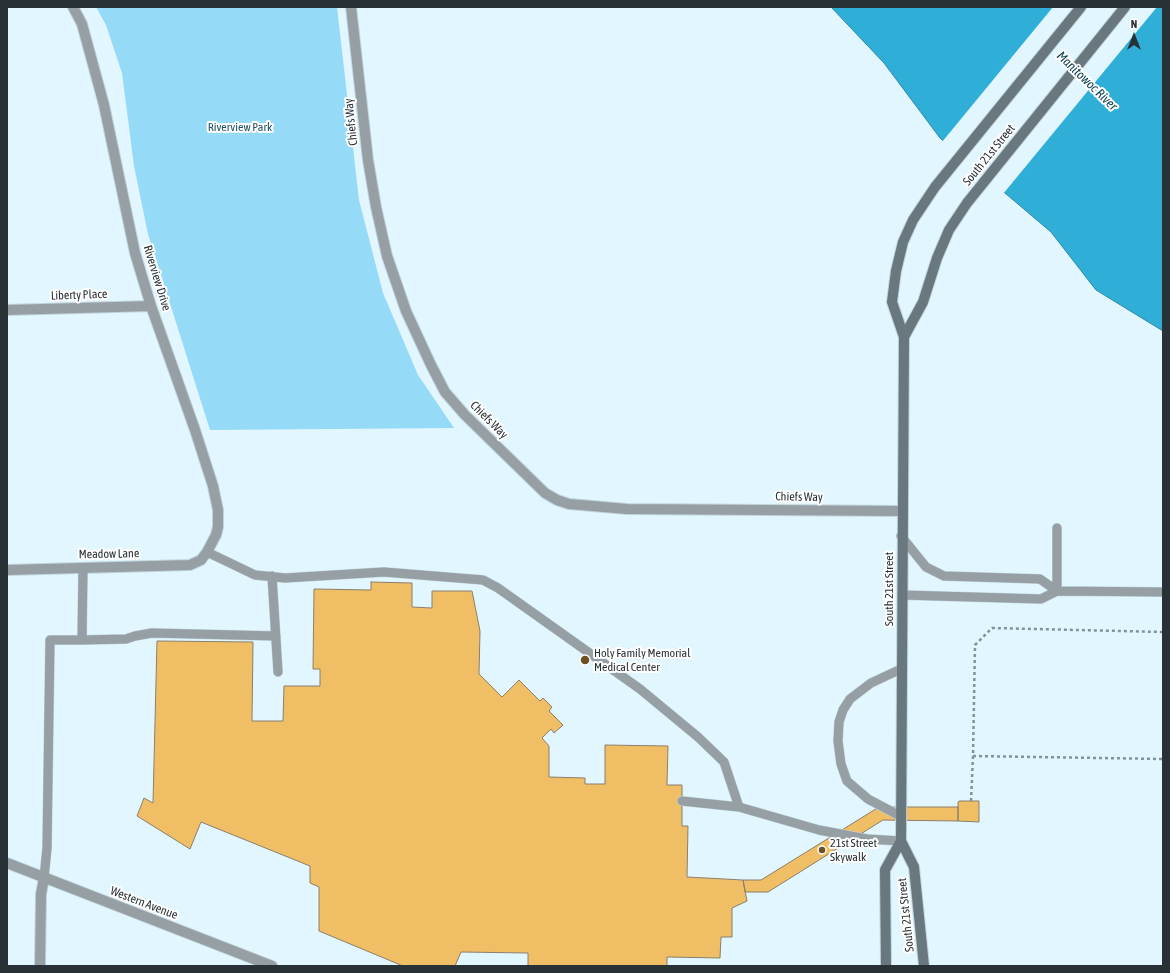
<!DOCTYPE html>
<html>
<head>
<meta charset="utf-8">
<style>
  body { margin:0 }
  #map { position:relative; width:1170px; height:973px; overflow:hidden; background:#e2f6ff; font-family:"Asap Condensed",sans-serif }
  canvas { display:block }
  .frame { position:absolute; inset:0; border:8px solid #283236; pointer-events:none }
  .north { position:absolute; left:1114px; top:16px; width:40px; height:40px; -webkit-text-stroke:3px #fff; paint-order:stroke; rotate:0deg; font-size:11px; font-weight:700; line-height:16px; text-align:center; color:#283236 }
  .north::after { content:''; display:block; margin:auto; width:14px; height:18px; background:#283236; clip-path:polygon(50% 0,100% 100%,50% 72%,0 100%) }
</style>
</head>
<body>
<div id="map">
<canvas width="1170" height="973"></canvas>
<div class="frame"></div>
<div class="north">N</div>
</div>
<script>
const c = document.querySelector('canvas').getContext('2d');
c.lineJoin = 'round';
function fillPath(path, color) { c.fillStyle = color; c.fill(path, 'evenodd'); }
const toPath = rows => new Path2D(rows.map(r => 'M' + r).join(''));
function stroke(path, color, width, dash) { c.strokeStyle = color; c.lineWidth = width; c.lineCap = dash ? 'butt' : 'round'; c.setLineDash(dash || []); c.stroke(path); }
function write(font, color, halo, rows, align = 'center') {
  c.font = font + ' "Asap Condensed",sans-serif'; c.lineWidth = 4; c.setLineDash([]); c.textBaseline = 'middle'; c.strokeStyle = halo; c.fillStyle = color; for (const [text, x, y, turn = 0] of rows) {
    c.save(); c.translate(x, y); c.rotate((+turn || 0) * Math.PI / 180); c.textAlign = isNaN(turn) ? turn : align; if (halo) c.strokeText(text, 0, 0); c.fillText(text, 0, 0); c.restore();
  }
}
fillPath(toPath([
  [96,7,337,7,359,200,383,293,418,375,454,428,210,430,148,234,134,166,122,73,106,25]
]), '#95daf7');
const water = toPath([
  [831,7,1163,7,1163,331,1096,290,1051,232,940,138,884,63,831,7]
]);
fillPath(water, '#2faed8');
stroke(water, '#2d89a7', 1);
fillPath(toPath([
  [1053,7,1157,7,1003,194,942,142]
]), '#e2f6ff');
const building = toPath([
  [371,582,412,583,412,607,432,608,432,591,472,591,480,631,479,674,502,697,519,680,540,701,543,698,552,707,549,711,563,725,554,733,551,729,542,738,549,746,549,777,585,778,585,784,605,784,605,745,668,746,667,785,682,785,682,826,688,826,687,877,743,880,747,901,732,908,732,937,721,937,720,958,667,957,667,966,528,966,528,953,461,952,455,966,403,966,319,931,319,887,310,883,310,866,201,822,190,849,137,816,144,798,153,803,157,641,253,642,252,721,283,721,284,686,320,686,320,669,313,669,314,589,371,590,371,582],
  [960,801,979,801,979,822,958,821,958,802,960,801],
  [879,807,958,807,958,821,883,820,768,892,745,892,743,880,761,880,879,807]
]);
fillPath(building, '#f0bf65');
stroke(building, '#8a7e6c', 1);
const lane = toPath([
  [901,536,926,567,944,576,1040,579,1057,591],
  [207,552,255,575,285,578,384,572,483,580,498,588,640,689,698,737,724,762,739,807],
  [272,576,278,672],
  [1057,591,1057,528],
  [902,595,1041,599,1057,591,1163,592],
  [82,640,126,639,135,636,152,633,276,636],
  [682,801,739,807,819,830,867,839,901,841],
  [900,816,868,799,847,781,841,764,838,741,839,722,843,710,850,699,871,683,901,669],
  [44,878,47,848,50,640,82,640,83,568]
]);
const street = toPath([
  [351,7,368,160,376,207,387,256,406,311,431,365,445,392,465,415,545,493,557,500,569,504,627,509,902,511],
  [7,310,151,306],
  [7,570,190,565,201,560,207,552,216,535,218,527,218,510,213,486,195,430,151,306,135,253,104,105,82,24,73,7],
  [7,863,272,966],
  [40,966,41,894,44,878]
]);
const secondary = toPath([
  [904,337,923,302,937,258,949,230,967,203,1125,7],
  [886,966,885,870,901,841],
  [924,966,914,867,901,841,904,337,892,302,896,271,903,242,913,220,935,187,1081,7]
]);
stroke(lane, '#c1d3db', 10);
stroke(street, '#c1d3db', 12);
stroke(secondary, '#c1d3db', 12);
stroke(toPath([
  [973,756,1163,759],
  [971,801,973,756,975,645,992,628,1163,632]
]), '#839299', 2.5, [3, 3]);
stroke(lane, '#959fa4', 9);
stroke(street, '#959fa4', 10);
stroke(secondary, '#68787e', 10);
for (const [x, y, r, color] of [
  [585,660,5,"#6c5223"],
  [822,850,4,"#6c5223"]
]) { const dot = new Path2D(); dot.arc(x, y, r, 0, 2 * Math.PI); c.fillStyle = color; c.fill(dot); stroke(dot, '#fff', 1.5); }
write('12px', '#283236', '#fff', [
  ["Chiefs Way",351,122,-96],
  ["South 21st Street",989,155,-51],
  ["Riverview Drive",157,278,73],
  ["Liberty Place",79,295,-2],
  ["Chiefs Way",489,420,45],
  ["Chiefs Way",799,497,1],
  ["Meadow Lane",109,554,-1],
  ["South 21st Street",889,589,-90],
  ["Western Avenue",144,903,21],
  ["South 21st Street",906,915,-96]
]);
write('12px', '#1f5062', '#fff', [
  ["Riverview Park",240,127]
]);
write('12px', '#283236', '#fff', [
  ["Holy Family Memorial",594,653],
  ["Medical Center",594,667],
  ["21st Street",830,843],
  ["Skywalk",830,857]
], 'left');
write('italic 13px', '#083e50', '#fff', [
  ["Manitowoc River",1087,81,44]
]);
</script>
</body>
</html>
